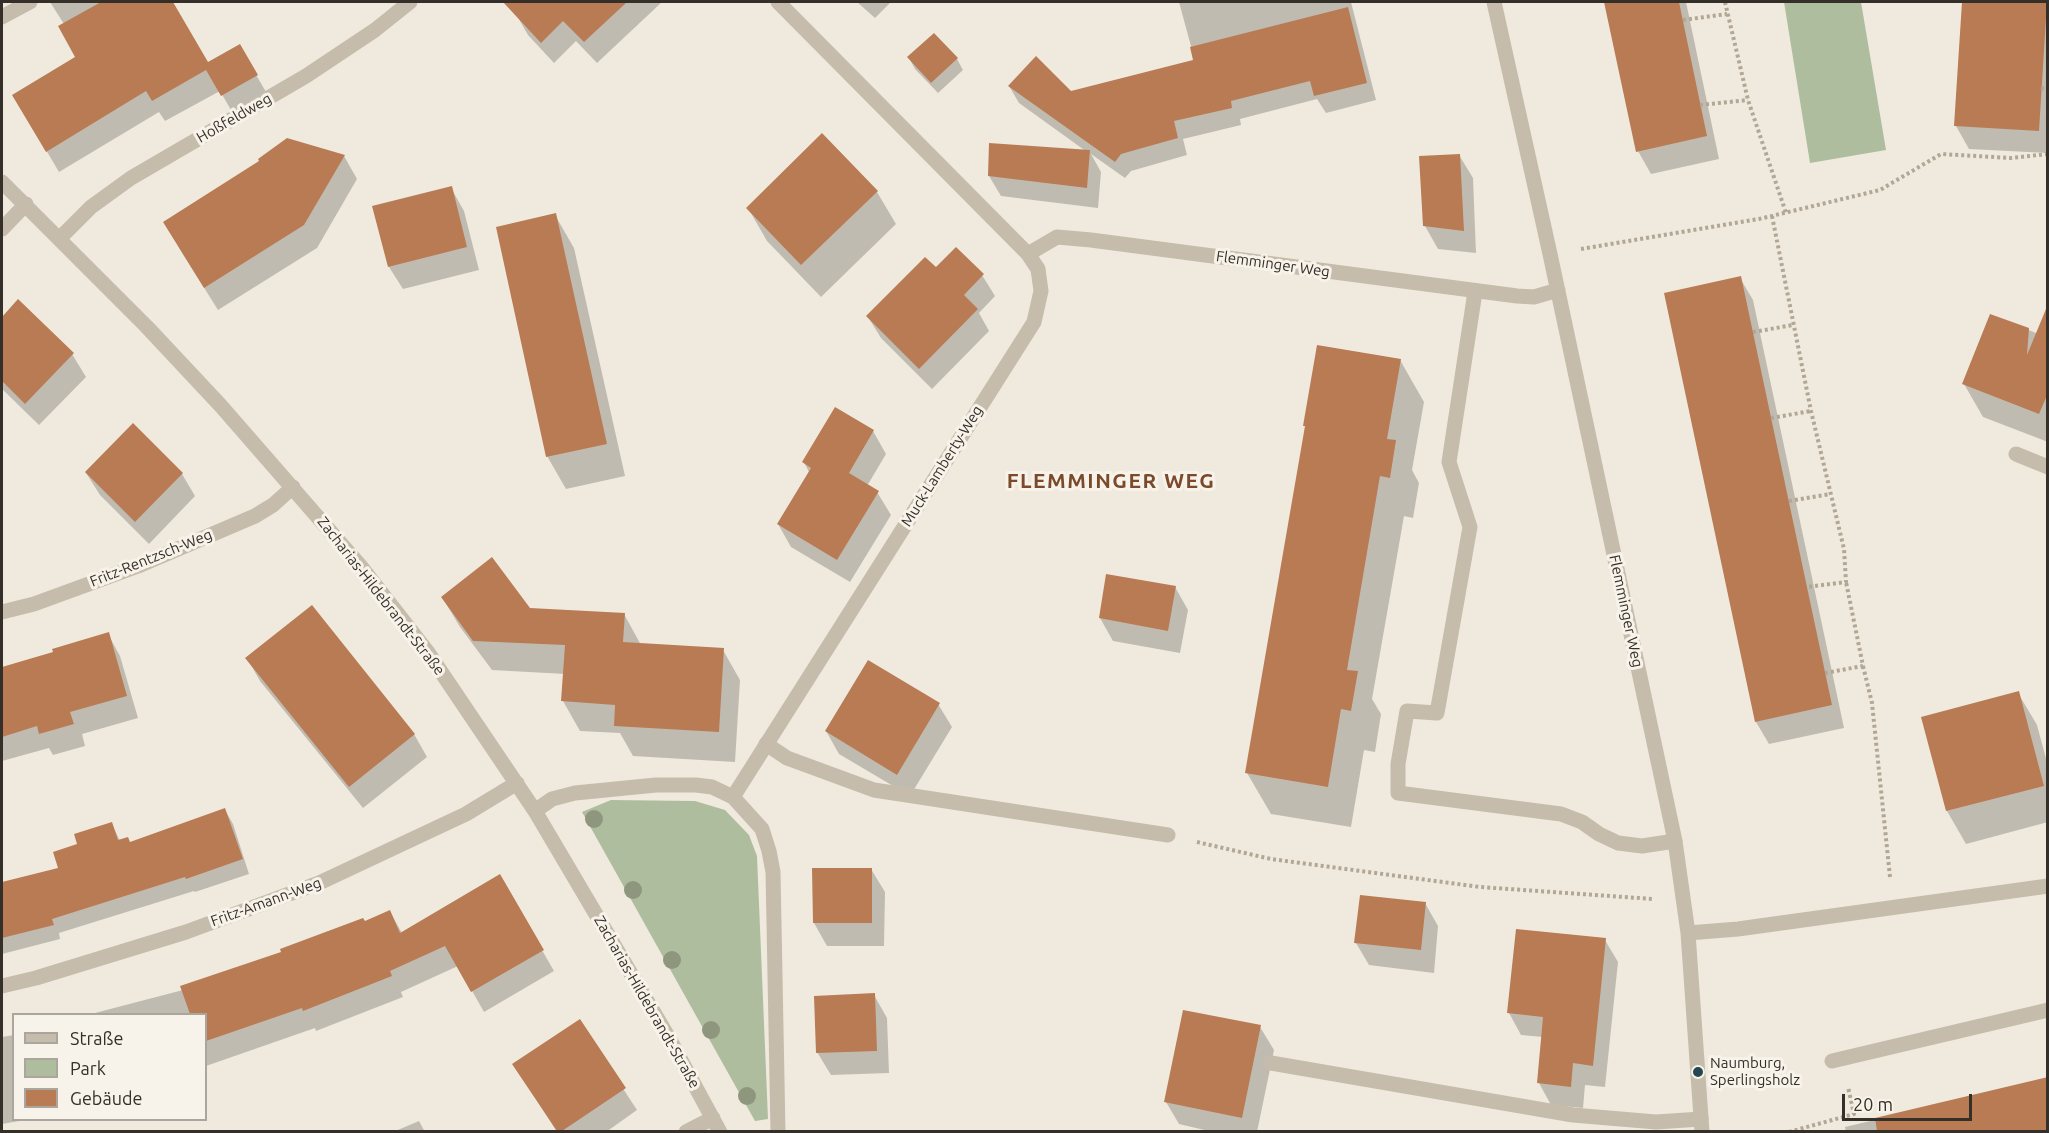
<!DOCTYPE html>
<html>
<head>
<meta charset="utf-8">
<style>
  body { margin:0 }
  #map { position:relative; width:2049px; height:1133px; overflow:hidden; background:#f0eade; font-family:Ubuntu,sans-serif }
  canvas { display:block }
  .frame { position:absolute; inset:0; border:3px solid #352f29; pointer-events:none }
  .legend { position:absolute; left:12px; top:1013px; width:195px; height:108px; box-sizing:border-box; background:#f8f3ea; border:2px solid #aaa59d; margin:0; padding:8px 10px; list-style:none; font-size:18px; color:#352f29 }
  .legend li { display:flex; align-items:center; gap:12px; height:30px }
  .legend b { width:30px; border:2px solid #aaa59d }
  .scale { position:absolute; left:1842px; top:1094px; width:130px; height:27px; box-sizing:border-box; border:3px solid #352f29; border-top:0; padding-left:8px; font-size:18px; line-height:21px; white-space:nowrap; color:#352f29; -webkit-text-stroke:4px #f8f3ea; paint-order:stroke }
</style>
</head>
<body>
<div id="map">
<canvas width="2049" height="1133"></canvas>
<div class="frame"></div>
<ul class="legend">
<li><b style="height:8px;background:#c6bcab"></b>Straße</li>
<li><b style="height:16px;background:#afbd9f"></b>Park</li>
<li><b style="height:16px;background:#b87b53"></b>Gebäude</li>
</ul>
<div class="scale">20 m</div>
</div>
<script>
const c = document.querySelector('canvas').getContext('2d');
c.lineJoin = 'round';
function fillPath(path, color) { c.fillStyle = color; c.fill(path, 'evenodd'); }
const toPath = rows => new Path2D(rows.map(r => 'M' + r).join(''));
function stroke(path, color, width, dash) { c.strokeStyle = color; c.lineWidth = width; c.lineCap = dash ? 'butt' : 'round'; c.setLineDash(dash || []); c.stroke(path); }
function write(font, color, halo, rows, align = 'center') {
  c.font = font + ' Ubuntu,sans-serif'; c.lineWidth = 6; c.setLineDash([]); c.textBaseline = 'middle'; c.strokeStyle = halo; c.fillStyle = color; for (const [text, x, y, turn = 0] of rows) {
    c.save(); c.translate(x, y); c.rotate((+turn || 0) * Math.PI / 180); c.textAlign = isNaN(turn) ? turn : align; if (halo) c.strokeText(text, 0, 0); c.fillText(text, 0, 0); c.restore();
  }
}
fillPath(toPath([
  [1784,2,1861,2,1886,150,1810,163],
  [611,800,695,801,725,810,749,835,757,856,768,1119,755,1121,582,812]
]), '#afbd9f');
fillPath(toPath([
  [50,2,114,2,133,36,207,64,239,46,269,97,235,117,220,91,165,121,159,112,59,172,14,96,77,58,64,24],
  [529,2,662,2,597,63,576,41,554,63,528,35,516,14],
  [857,2,891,2,875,18],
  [1179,2,1351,2,1376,100,1326,113,1317,99,1240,119,1241,125,1183,139,1187,155,1131,171,1125,178,1091,154,1101,172,1098,208,1001,196,989,176,1087,152,1019,103,1009,86,1070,92,1195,61],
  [1606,2,1686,2,1719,159,1651,174,1638,151],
  [1964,2,2048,2,2048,153,1969,149,1956,126],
  [909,58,957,59,963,70,938,93,915,69],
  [1459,155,1473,178,1476,253,1438,249,1425,226],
  [344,156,357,179,317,248,218,310,178,246],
  [451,188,464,211,479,270,403,289,389,267],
  [877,192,896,224,821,297,767,241,748,208],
  [555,215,574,248,625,476,566,489,547,456],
  [936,270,982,275,995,296,979,313,989,331,932,389,881,338,868,317],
  [1740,278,1753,300,1844,728,1769,744,1756,722],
  [18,301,72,354,86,377,39,425,2,389,2,319],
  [2048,308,2048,442,1983,417,1964,384,1991,315,2041,335,2039,330],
  [1400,360,1424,402,1412,470,1419,483,1413,518,1404,516,1372,699,1381,714,1375,752,1364,750,1351,827,1271,814,1247,773,1306,428],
  [873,431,886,454,867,486,877,492,891,515,850,582,791,547,778,524,809,472,804,462],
  [86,473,182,474,195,496,149,544,100,495],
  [1175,587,1188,610,1180,653,1113,641,1100,618],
  [442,597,529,609,624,614,641,645,723,650,740,680,735,762,633,756,620,733,580,731,563,701,565,674,492,670,460,627],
  [108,634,120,656,138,718,82,734,85,746,53,755,49,748,2,761,2,669,55,654],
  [247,658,414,734,427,757,363,808,260,681],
  [2018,693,2037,725,2048,766,2048,822,1966,844,1947,811,1923,718],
  [938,704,952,727,910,796,839,754,826,731],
  [225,810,233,824,249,874,195,892,194,891,59,933,60,939,2,954,2,884,60,869,78,845,112,824,120,841,130,844],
  [871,869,885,892,884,946,827,946,814,923],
  [500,877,554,971,484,1012,458,966,401,992,403,997,316,1031,315,1028,206,1066,206,1014,91,1014,183,990,390,912,402,933],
  [1425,903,1438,926,1434,973,1369,965,1356,943],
  [1605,940,1618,962,1605,1087,1585,1085,1583,1108,1551,1105,1539,1083,1543,1037,1521,1035,1509,1013],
  [874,995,887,1018,889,1073,831,1075,817,1052],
  [579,1021,637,1110,606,1132,557,1132,527,1085],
  [1260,1027,1274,1050,1257,1132,1213,1132,1179,1124,1166,1102],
  [14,1035,14,1120,25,1120,2,1124,2,1037],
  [2048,1079,2048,1132,1846,1132,1845,1127],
  [419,1121,425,1132,393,1132]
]), '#0003');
fillPath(toPath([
  [101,2,173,2,208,62,240,44,258,75,221,96,206,70,152,101,146,91,46,152,12,95,75,57,58,26],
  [503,2,627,2,584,42,563,21,541,43],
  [1604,2,1679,2,1707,136,1636,152],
  [1962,2,2047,2,2039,131,1954,126],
  [1348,7,1367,83,1314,96,1310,81,1231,101,1232,108,1174,121,1178,138,1121,154,1115,162,1008,86,1036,56,1071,91,1193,60,1190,47],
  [934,33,958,58,931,83,907,57],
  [822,133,878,191,801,265,746,208],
  [287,138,345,155,304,225,204,288,163,222,259,161,258,159],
  [989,143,1090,150,1087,188,988,176],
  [1460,154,1464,231,1423,226,1419,156],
  [452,186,467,247,388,267,372,206],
  [556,213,607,444,546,457,496,227],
  [956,247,984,274,964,295,978,309,919,369,866,316,925,257,936,267],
  [1741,276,1832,705,1755,722,1664,293],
  [18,299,74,353,25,404,2,381,2,317],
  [2046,309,2048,309,2048,393,2039,414,1962,384,1990,314,2029,328,2027,355],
  [1317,345,1401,359,1387,439,1396,440,1390,478,1380,476,1347,670,1358,671,1351,711,1341,709,1328,787,1245,773,1305,426,1303,426],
  [835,407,874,430,849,473,879,491,837,560,777,524,811,468,802,462],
  [133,423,183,473,135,522,85,472],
  [492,557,530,608,625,613,623,642,724,648,719,732,614,726,615,705,561,701,565,645,473,641,441,597],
  [1106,574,1176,586,1168,631,1099,618],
  [312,605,415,734,349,787,245,658],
  [109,632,127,696,70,712,74,724,39,734,37,726,2,737,2,667,53,652,52,649],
  [868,660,940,703,897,775,825,731],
  [2019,691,2044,786,1946,811,1921,717],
  [225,808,243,859,186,879,185,877,52,919,54,925,2,938,2,882,58,868,53,852,77,844,74,834,112,822,118,840,128,837,130,842],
  [812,868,872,868,872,923,813,923],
  [500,874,544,950,471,992,445,946,390,971,392,976,303,1011,302,1008,206,1041,206,1014,190,1014,180,986,281,952,280,949,363,918,365,921,390,910,400,933],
  [1360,895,1426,902,1421,950,1354,943],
  [1516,929,1606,938,1593,1066,1573,1063,1571,1087,1537,1083,1543,1017,1507,1013],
  [875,993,877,1051,816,1053,814,996],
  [1183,1010,1261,1025,1242,1118,1164,1102],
  [580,1019,626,1088,562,1131,557,1131,512,1064],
  [2048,1077,2048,1131,1877,1131,1875,1118]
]), '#b87b53');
stroke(toPath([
  [1725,2,1748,100,1786,213],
  [2047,4,2048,4],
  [1683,20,1727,14],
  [2041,88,2048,89],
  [1700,105,1748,100],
  [1772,216,1811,411,1844,549,1846,582,1807,587],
  [1581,249,1759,219,1880,190,1941,154,2011,158,2048,154],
  [1753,332,1793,325],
  [1771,418,1811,411],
  [1789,501,1830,494],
  [1863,666,1872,703,1890,877],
  [1825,673,1863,666,1846,582],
  [1197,842,1271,859,1480,887,1653,899],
  [1789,1132,1854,1114,1848,1087]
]), '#b2a695', 4, [3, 3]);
stroke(toPath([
  [1475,292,1449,462,1470,527,1437,713,1407,711,1398,764,1398,793,1561,814,1582,822,1599,834,1618,843,1642,846,1675,841],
  [766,744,787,758,874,790,1168,835],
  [1832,1061,2048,1010],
  [1271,1063,1573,1115,1656,1122,1701,1119]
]), '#c6bcab', 15);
stroke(toPath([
  [1494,2,1550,254,1675,841,1688,933,1702,1132],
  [2,17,30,2],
  [2,182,147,327,221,406,363,569,427,651,535,811,669,1038,720,1132],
  [2,229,26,204],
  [60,238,91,207,131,178,306,76,375,30,410,2],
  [1028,254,1057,237,1091,240,1517,296,1534,297,1558,290],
  [2016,454,2048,467],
  [2,612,34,604,138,566,255,516,273,505,293,487],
  [733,797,1034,322,1041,291,1038,269,1028,254,778,2],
  [535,811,552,799,575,793,656,785,696,785,712,787,733,797,762,829,769,851,773,872,778,1132],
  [1688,933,1738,929,2048,886],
  [2,986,36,978,186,932,319,883,466,814,517,783],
  [686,1132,713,1118]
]), '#c6bcab', 15);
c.fillStyle = '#8f967e';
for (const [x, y] of [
  [594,819],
  [633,890],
  [672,960],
  [711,1030],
  [747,1096]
]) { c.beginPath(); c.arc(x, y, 9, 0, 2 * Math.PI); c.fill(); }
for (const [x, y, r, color] of [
  [1698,1072,6,"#244852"]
]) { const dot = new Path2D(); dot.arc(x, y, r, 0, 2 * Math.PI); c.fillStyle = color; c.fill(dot); stroke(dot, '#f8f3ea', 2); }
write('15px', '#352f29', '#f8f3ea', [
  ["Hoßfeldweg",234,118,-30],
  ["Flemminger Weg",1273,264,8],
  ["Muck-Lamberty-Weg",942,466,-58],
  ["Fritz-Rentzsch-Weg",151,558,-22],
  ["Zacharias-Hildebrandt-Straße",381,596,52],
  ["Flemminger Weg",1626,611,78],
  ["Fritz-Amann-Weg",266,902,-20],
  ["Zacharias-Hildebrandt-Straße",647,1002,60]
]);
write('15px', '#352f29', '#f8f3ea', [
  ["Naumburg,",1710,1063],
  ["Sperlingsholz",1710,1080]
], 'left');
c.letterSpacing = '1.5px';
write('bold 21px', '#7b4a2b', '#f8f3ea', [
  ["FLEMMINGER WEG",1111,481]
]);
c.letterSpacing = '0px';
</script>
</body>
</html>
